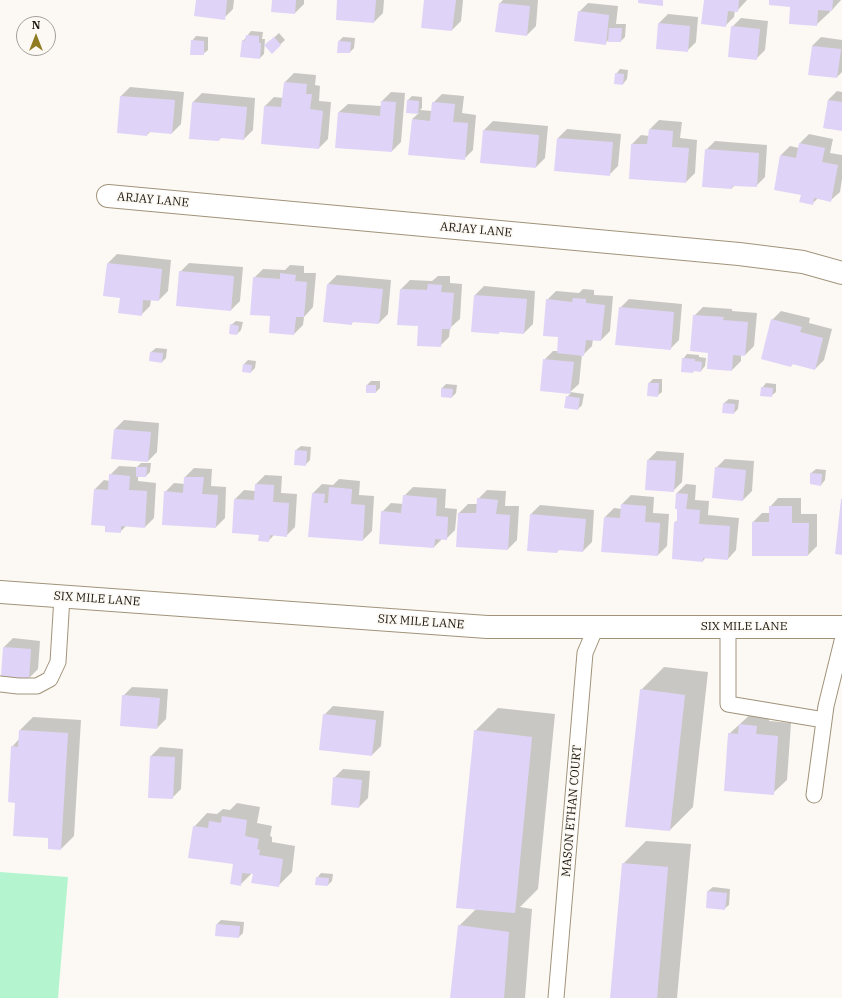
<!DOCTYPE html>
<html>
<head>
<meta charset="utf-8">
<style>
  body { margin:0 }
  #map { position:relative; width:842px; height:998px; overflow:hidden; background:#fcf9f4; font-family:"IBM Plex Serif",serif }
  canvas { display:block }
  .north { position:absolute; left:16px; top:16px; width:40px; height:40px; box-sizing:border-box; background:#fcf9f4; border:1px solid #a39f98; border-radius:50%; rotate:0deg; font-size:11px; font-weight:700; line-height:16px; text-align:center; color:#1e190f }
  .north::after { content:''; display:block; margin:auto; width:14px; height:18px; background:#8f7b21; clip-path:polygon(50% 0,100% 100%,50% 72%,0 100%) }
</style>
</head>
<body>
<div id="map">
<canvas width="842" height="998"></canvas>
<div class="north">N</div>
</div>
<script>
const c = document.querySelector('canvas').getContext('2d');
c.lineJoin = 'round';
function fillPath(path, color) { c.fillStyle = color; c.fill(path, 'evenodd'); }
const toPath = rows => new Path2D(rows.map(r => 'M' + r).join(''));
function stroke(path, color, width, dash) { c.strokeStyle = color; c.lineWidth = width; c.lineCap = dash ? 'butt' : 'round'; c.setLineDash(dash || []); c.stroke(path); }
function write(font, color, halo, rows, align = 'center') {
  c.font = font + ' "IBM Plex Serif",serif'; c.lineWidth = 3.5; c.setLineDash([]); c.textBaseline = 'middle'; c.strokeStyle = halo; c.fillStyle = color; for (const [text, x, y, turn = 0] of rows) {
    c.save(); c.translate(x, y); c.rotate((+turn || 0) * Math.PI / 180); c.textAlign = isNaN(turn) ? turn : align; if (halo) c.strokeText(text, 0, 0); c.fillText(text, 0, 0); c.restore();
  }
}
fillPath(toPath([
  [0,872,68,877,58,998,0,998]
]), '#b4f5d0');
fillPath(toPath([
  [197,0,234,0,233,9,224,18],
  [273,0,304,0,304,4,295,13],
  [338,0,384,0,383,13,374,22],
  [425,0,463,0,461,21,452,30],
  [503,0,538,0,536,26,527,35,500,3],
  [705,0,747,0,737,11,735,10,734,17,725,26],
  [770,0,841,0,832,10,830,10,830,12,816,25,791,6],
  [588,3,618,6,616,24,626,24,625,37,621,41,609,39,605,44,579,12],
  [668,14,698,17,696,42,687,51,659,23],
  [741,18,768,21,765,50,756,59,732,27],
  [251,31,263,32,262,39,265,39,264,54,260,58,243,41],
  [279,33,285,40,272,52,266,45],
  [196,36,208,37,208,50,203,54,192,41],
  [343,37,355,38,354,48,350,52,339,41],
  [821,37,842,40,842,72,837,77,812,46],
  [620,69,628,70,627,79,623,84,616,74],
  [294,73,316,75,315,85,320,86,319,101,331,102,328,139,319,148,262,143,265,106,274,97,283,98,285,82],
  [130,87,184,92,181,124,172,133,151,131,147,135,118,132,121,96],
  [837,91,842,92,842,130,824,128,828,100],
  [391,92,405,93,401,142,392,151,339,112,348,104,381,106,382,101],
  [202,93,255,98,253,130,244,139,222,137,219,140,193,102],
  [442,94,464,96,462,113,476,115,473,150,464,159,412,119,419,113,407,112,408,100,412,96,422,97,422,108,420,110,432,111,433,103],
  [659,120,682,122,680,138,697,140,695,173,686,182,632,144,641,135,649,136,650,129],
  [493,121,548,126,545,158,536,167,484,130],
  [567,129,621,134,618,166,609,175,555,170,558,138],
  [809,134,833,139,830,153,842,155,842,179,840,192,831,200,818,198,812,204,781,155,790,146,799,148,800,143],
  [715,141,767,145,765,177,756,186,735,185,732,188,706,150],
  [117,254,171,260,168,291,159,300,151,300,150,306,141,315,121,297,108,263],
  [189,263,243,267,240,301,231,310,180,272],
  [290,265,304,266,304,273,316,273,313,307,304,317,303,325,294,334,271,315,254,278,263,269,285,270],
  [337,275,391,280,388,314,379,323,354,321,351,324,328,284],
  [438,276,450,276,450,283,462,284,460,319,450,328,449,337,440,346,419,325,398,324,401,289,410,280,432,281],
  [484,286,535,291,533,324,524,333,501,331,498,333,475,295],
  [583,289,594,290,594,295,613,296,610,331,601,340,593,339,592,346,584,354,582,354,579,384,570,392,584,394,582,405,578,409,567,397,571,393,541,390,544,360,553,351,558,351,559,336,547,300,556,291,579,293],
  [629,299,682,304,679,340,670,349,620,308],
  [703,307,732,309,732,311,757,313,754,346,745,355,741,354,741,361,732,370,709,352,694,316],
  [781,311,810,318,809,323,832,329,824,360,815,369,794,363,791,366,772,320],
  [236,321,243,322,241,330,237,334,231,325],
  [156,348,167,349,166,358,162,362,151,352],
  [687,354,699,355,699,357,706,358,705,366,701,371,695,370,693,372,682,371,683,359],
  [248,360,256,361,255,368,251,372,244,364],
  [653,379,662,379,662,392,657,396,649,383],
  [371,381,380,381,380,388,376,392,367,385],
  [766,383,776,384,776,392,771,396,762,388],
  [446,384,457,385,456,393,452,397,442,397,442,388],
  [729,399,739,400,738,409,734,413,724,403],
  [124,420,159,423,157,452,147,462,115,429],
  [301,446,311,447,310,460,305,465,296,450],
  [657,451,684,453,682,482,673,491,648,460],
  [725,459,754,461,752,491,743,500,716,468],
  [141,463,151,463,150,472,146,476,138,476,138,481,156,483,154,518,145,527,126,526,120,532,106,525,95,489,104,480,110,481,110,475,119,466,137,467],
  [194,468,212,469,211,486,226,487,225,518,216,527,165,492,174,483,185,484,185,477],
  [816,469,826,470,825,480,821,485,811,473],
  [265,475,282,476,281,493,297,494,295,527,286,536,274,535,269,540,260,535,235,499,244,490,255,491,256,484],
  [339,479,360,481,359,495,374,496,372,531,363,540,313,493,322,484,333,485],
  [686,484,696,485,695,500,709,501,708,515,739,518,736,550,728,559,706,557,703,561,675,522,678,520,678,508,676,508,677,493],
  [413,487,446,489,445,508,457,509,455,530,446,539,443,538,434,547,382,512,391,503,403,504,404,496],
  [487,490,506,491,505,506,519,506,517,540,508,549,457,546,459,513,468,504,477,504,478,499],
  [631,495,654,497,653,513,669,514,667,546,658,555,605,517,614,508,622,509,622,504],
  [778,498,801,498,801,514,817,514,817,546,808,555,753,555,753,522,762,513,770,513,770,507],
  [540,505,594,510,592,542,583,551,560,549,557,552,531,514],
  [13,638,40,641,38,669,29,678,4,647],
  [664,667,708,672,693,807,670,830,641,690],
  [132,687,168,689,166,719,157,728,123,696],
  [333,706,384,711,381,746,372,755,324,715],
  [498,708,555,714,538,889,520,907,532,909,525,998,451,998,459,926,476,909,475,731],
  [753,712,770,713,769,721,791,723,787,780,773,793,729,734],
  [33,717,81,720,74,836,61,849,16,802,12,747,19,739,20,730],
  [160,747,183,749,181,789,172,798,149,797,151,756],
  [343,769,370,771,368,798,359,807,334,778],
  [237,803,260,807,257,823,272,826,270,836,272,837,272,842,295,846,292,872,278,886,252,873,240,885,234,863,194,827,207,813,217,814,223,809,230,810],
  [646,841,691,844,677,998,611,998,623,864],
  [321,873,333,874,332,881,328,885,317,878],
  [713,887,730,889,729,905,724,909,708,891],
  [221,920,244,922,243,933,239,937,217,924]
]), '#0003');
fillPath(toPath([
  [196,0,227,0,225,20,194,16],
  [272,0,296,0,295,14,271,12],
  [337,0,376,0,374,23,336,20],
  [424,0,456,0,452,31,421,28],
  [638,0,663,0,663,6,638,3],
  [704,0,739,0,738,12,728,11,726,27,701,24],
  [769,0,833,0,832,11,818,10,817,26,789,24,790,7,769,5],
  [499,3,530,6,527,36,495,32],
  [578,11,609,15,606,45,574,41],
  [658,23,690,26,688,52,656,49],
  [731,26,760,29,757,60,728,57],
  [609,28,622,28,621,42,608,42],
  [246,35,259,36,259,43,261,43,260,59,240,57,242,40,245,41],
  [274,37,281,45,272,54,264,45],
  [191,40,204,41,204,55,190,55],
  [338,41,351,42,350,53,337,53],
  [812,46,841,49,837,78,808,75],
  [615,73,624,74,623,85,614,84],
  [284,82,307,84,306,94,312,94,310,109,323,111,319,149,261,144,264,106,281,107],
  [120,96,175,100,172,134,148,132,147,136,117,133],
  [407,100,419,101,418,114,406,113],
  [828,100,842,102,842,131,823,128],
  [381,101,396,102,392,152,335,148,338,112,380,116],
  [192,102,247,107,244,140,220,138,219,141,189,139],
  [432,102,455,104,453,122,468,123,465,160,408,155,412,119,430,121],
  [649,129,673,131,672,147,689,148,686,183,629,179,631,144,647,144],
  [483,130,539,135,536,168,480,163],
  [557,138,613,142,610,176,554,171],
  [799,143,825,148,822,162,838,165,831,202,814,198,813,205,799,202,801,195,774,190,780,155,796,158],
  [705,149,759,153,757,187,732,186,732,189,702,187],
  [107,263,162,269,159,301,143,300,142,316,118,313,120,298,103,296],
  [179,271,234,276,231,311,176,306],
  [280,273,296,275,295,281,307,282,304,317,296,317,294,335,269,333,270,316,250,315,253,277,280,279],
  [327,284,383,289,379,324,352,322,352,325,323,322],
  [428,284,442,285,441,292,454,293,451,329,442,329,441,347,417,346,418,326,397,325,400,289,427,290],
  [474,295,527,299,524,334,499,332,499,334,471,332],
  [573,298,586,299,586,303,605,305,601,341,586,340,584,356,557,353,558,337,543,336,546,299,572,302],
  [619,307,674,312,671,350,615,345],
  [693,315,724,317,723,320,748,322,745,356,733,355,732,371,707,369,708,353,690,351],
  [771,319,802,327,800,332,823,338,815,370,792,364,791,367,761,359],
  [230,324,239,326,237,335,229,334],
  [150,352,163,353,162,363,149,361],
  [682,358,695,359,695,361,702,362,701,372,693,371,693,373,681,372],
  [543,359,574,362,570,394,540,391],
  [243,364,252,365,251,373,242,372],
  [648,383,659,383,658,397,647,396],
  [366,385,376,385,376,393,366,393],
  [761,387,773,388,772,397,760,396],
  [441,388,453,389,452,398,441,397],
  [566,396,580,398,578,410,564,408],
  [723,403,735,404,734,414,722,413],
  [114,429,151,432,148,462,111,459],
  [295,450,307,451,306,466,294,465],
  [647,460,676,461,674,492,645,490],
  [136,467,147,467,146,477,136,477],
  [715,467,746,470,743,501,712,498],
  [810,473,822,474,821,486,810,484],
  [109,474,130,476,129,490,147,491,145,528,121,526,121,533,105,532,105,526,91,525,94,489,108,490],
  [184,477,204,477,202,494,218,495,216,528,162,525,164,491,183,493],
  [255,484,274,485,273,502,289,503,287,537,270,535,269,542,258,541,259,535,232,533,234,499,254,500],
  [329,487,352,489,351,504,365,505,363,541,308,537,312,493,325,494,324,503,328,503],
  [676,493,688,494,686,509,700,510,699,524,730,526,728,560,703,558,703,562,672,559,674,522,677,522,677,509,675,509],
  [403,495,437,498,436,516,448,517,447,540,435,539,434,548,379,544,381,511,401,513],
  [477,498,498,500,496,514,510,515,508,550,456,547,458,513,476,513],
  [841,499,842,499,842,555,835,554],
  [621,504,646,506,645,522,660,523,658,556,601,552,604,517,620,518],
  [769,506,792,506,792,523,809,523,808,556,752,556,752,522,769,522],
  [530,514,586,519,583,552,558,550,557,553,527,551],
  [3,647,31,649,29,679,1,676],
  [640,689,685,695,670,831,625,827],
  [122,695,160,698,157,729,120,726],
  [323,714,376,720,372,756,319,750],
  [739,724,757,726,756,734,778,736,774,795,724,791,728,733,738,734],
  [19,730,68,733,61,850,48,849,48,838,13,836,15,803,8,802,11,746,18,747],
  [474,730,532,737,515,913,456,908],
  [150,756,175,757,173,799,148,798],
  [333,777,362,780,359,808,331,805],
  [222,816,247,820,245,836,259,839,257,849,260,850,259,855,283,859,279,887,251,883,253,874,242,873,241,886,230,884,233,864,188,858,193,826,208,828,209,821,221,823],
  [622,863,668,867,657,998,610,998],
  [316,877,329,878,328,886,315,885],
  [707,891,727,893,725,910,706,908],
  [216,924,240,926,239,938,215,936],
  [458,925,509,932,504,998,450,998]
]), '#dfd4f8');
const service = toPath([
  [728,627,728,704,824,720],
  [0,684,18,686,37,686,50,679,58,662,62,597],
  [814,795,826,706,842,641],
  [556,998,585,653,596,627]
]);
const minor = toPath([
  [108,196,739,254,803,262,842,273]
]);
const tertiary = toPath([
  [0,592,487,627,842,627]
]);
stroke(service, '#a1937a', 17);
stroke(minor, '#a1937a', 24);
stroke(tertiary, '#a1937a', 24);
stroke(service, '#fff', 15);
stroke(minor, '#fff', 22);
stroke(tertiary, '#fff', 22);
write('12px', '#1e190f', '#fcf9f4', [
  ["ARJAY LANE",153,200,5],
  ["ARJAY LANE",476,230,5],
  ["SIX MILE LANE",97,599,4],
  ["SIX MILE LANE",421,622,4],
  ["SIX MILE LANE",744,627],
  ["MASON ETHAN COURT",572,811,-85]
]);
</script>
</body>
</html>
